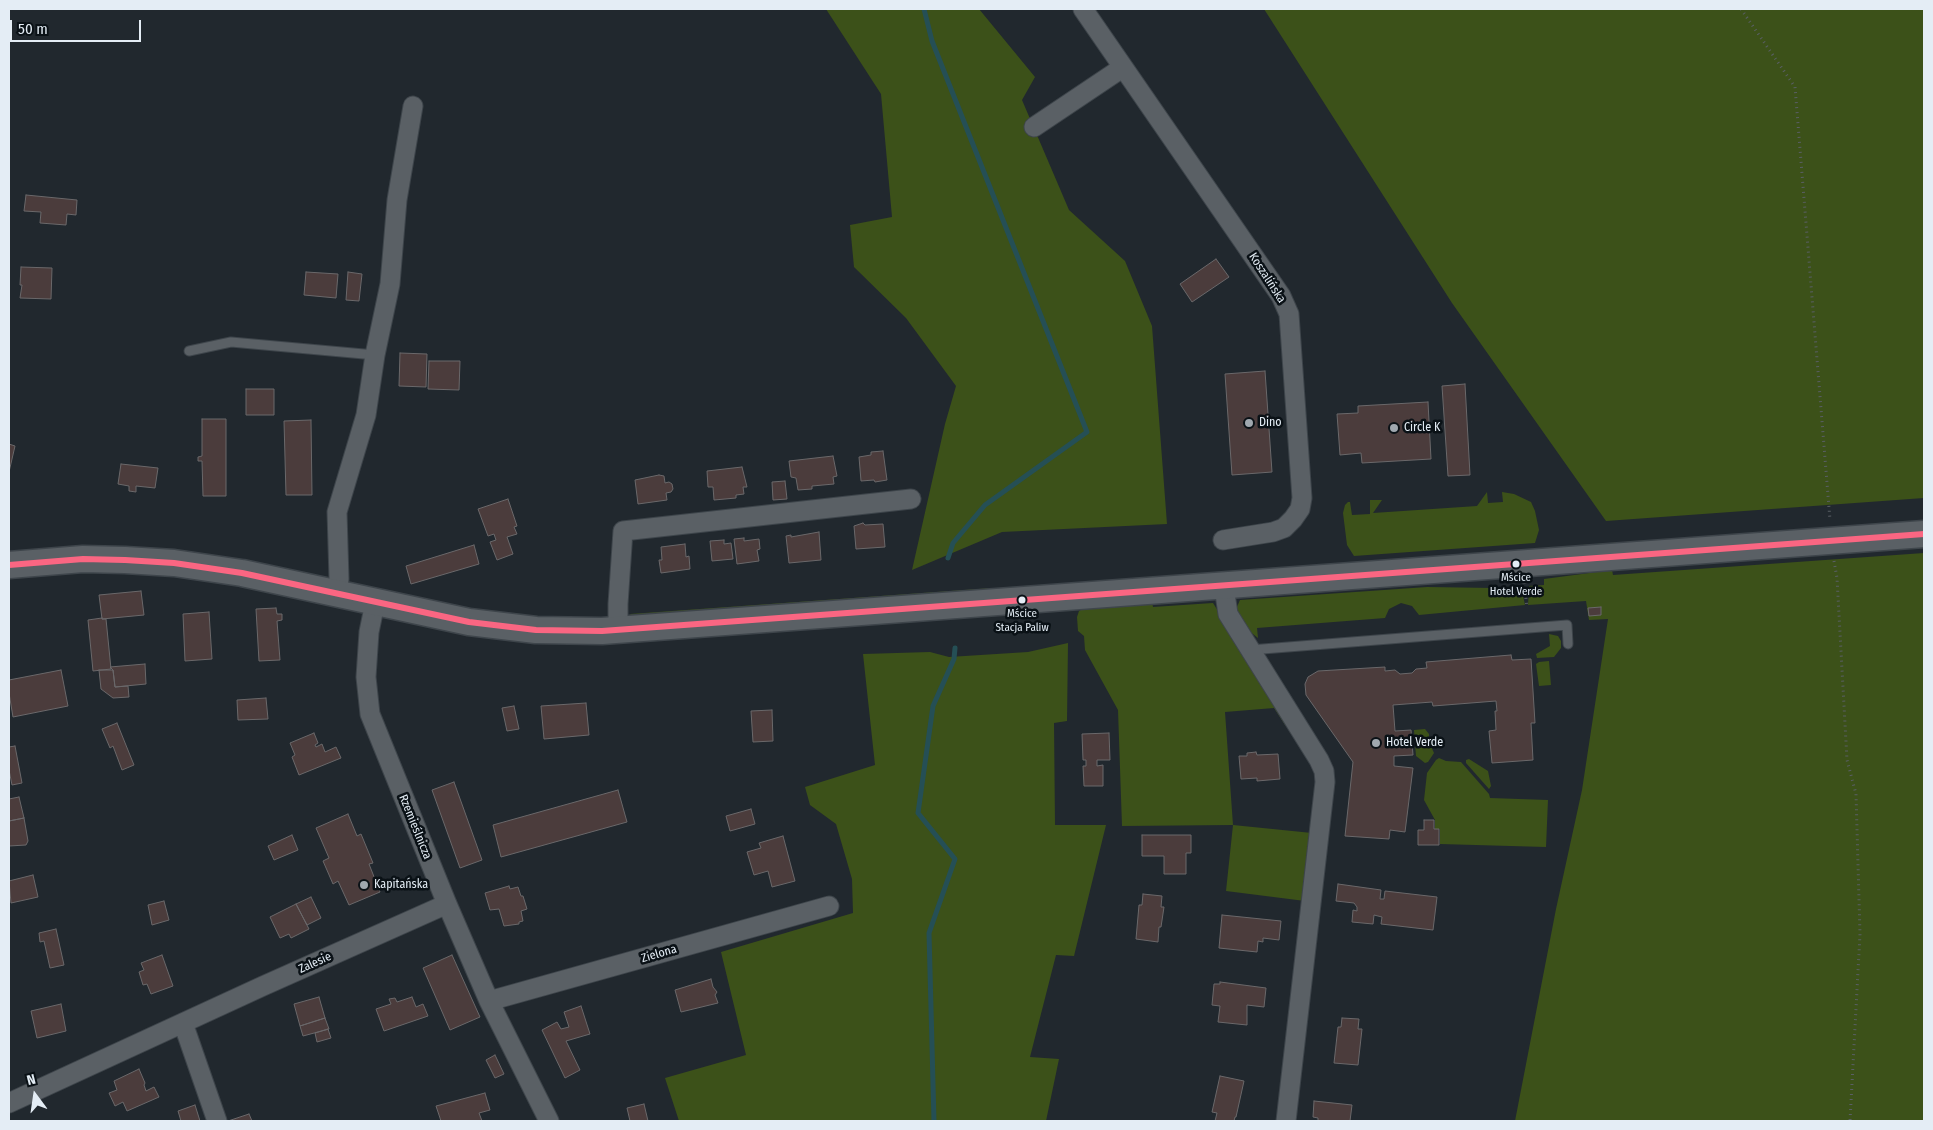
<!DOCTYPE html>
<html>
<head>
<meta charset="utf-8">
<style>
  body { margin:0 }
  #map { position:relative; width:1933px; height:1130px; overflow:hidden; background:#21282e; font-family:"Fira Sans Condensed",sans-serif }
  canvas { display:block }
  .frame { position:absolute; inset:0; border:10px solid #e4edf5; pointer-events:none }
  .north { position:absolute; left:10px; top:1070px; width:50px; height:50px; -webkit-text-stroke:4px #0a1116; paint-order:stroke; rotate:346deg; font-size:14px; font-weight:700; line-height:20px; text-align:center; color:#e4edf5 }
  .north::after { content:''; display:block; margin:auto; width:18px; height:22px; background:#e4edf5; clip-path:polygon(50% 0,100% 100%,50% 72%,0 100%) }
  .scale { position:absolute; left:10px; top:20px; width:131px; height:22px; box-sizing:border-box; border:2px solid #e4edf5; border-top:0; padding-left:6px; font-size:15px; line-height:18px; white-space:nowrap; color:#e4edf5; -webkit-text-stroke:4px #0a1116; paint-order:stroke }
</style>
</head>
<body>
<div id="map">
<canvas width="1933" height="1130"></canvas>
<div class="frame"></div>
<div class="north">N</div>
<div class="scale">50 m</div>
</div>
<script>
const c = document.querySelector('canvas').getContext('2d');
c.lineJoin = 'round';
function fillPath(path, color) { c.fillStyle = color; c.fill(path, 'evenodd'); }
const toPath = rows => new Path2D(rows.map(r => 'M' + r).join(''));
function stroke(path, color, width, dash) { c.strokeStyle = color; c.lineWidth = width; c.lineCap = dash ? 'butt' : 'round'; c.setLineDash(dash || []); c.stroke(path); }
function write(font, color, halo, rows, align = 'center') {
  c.font = font + ' "Fira Sans Condensed",sans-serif'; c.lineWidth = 5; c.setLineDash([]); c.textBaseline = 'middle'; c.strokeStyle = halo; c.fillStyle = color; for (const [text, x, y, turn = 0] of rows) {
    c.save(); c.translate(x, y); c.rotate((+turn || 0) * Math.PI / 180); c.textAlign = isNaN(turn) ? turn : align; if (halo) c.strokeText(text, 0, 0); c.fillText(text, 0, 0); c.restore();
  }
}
fillPath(toPath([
  [826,9,979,9,1035,77,1022,100,1069,210,1125,261,1152,326,1167,524,1002,532,912,570,945,424,956,386,906,318,854,267,850,225,892,217,881,94],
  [1264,9,1924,9,1924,498,1606,521,1452,303],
  [1487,492,1488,503,1503,502,1502,492,1514,494,1531,502,1535,511,1539,530,1535,543,1354,556,1347,545,1343,513,1345,505,1348,502,1350,502,1352,515,1370,514,1370,500,1382,500,1373,513,1477,506],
  [1812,529,1811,531,1592,548,1582,545],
  [1924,553,1924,1121,1515,1121,1556,909,1582,790,1608,619,1589,620,1586,601,1528,605,1529,586,1544,585,1544,579,1612,570,1613,575],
  [1521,586,1525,605,1419,615,1412,606,1401,603,1389,609,1385,618,1257,628,1258,638,1244,627,1236,609,1240,600,1427,587,1494,588],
  [992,588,992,593,634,619,630,614],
  [1152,601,1153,607,1213,603,1288,722,1285,725,1274,708,1225,712,1233,825,1312,833,1305,901,1226,891,1233,825,1122,826,1118,710,1085,650,1084,636,1078,631,1077,617,1079,611,1088,606],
  [1549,634,1558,636,1561,641,1561,648,1554,657,1537,658,1536,654,1550,646],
  [1068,643,1067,721,1054,723,1055,825,1106,825,1074,956,1056,955,1030,1057,1059,1059,1046,1121,679,1121,665,1078,746,1055,721,952,853,913,852,879,836,824,810,805,805,787,875,765,863,654,930,652,949,657,1028,652],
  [1549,661,1551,685,1539,686,1536,664,1539,662],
  [1425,729,1429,734,1429,742,1434,753,1428,762,1425,763,1416,756,1414,730],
  [1439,758,1446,761,1461,762,1489,794,1490,798,1548,800,1546,847,1440,844,1440,829,1435,829,1435,820,1424,800,1427,773,1436,760],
  [1469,759,1488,771,1491,786,1489,789,1466,763,1466,760]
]), '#3c5119');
stroke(toPath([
  [924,9,932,41,1087,432,985,505,953,543,948,558],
  [934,1121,929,933,955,859,918,813,933,706,954,659,955,648]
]), '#254f55', 5);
const building = toPath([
  [26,195,77,200,76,215,67,214,66,225,40,223,41,212,24,211,26,195],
  [1216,259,1229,277,1192,302,1180,284,1216,259],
  [21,267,52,268,51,299,20,298,22,285,20,285,21,267],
  [306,272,338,274,336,298,304,295,306,272],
  [348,272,362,274,359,301,346,300,348,272],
  [400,353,427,354,426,387,399,386,400,353],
  [429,361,460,361,459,390,428,389,429,361],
  [1265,371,1272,472,1232,475,1225,374,1265,371],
  [1465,384,1470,475,1448,476,1442,386,1465,384],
  [246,389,274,389,274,415,246,415,246,389],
  [1428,402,1431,459,1362,463,1361,453,1340,455,1337,414,1358,413,1358,406,1428,402],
  [202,419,226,419,226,496,203,496,202,461,198,461,198,457,202,456,202,419],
  [311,420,312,495,286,495,284,421,311,420],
  [9,444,15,446,9,472,9,444],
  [883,451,887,480,875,482,874,480,861,481,859,457,871,455,871,452,883,451],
  [833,456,837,476,833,477,834,484,812,486,812,489,798,490,796,478,791,477,789,461,833,456],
  [121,464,158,468,155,488,136,486,136,492,129,491,129,486,118,484,121,464],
  [742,467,747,487,743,487,744,494,736,495,736,498,714,500,713,487,708,487,707,471,742,467],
  [659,475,664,476,665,483,669,482,672,484,673,489,671,492,666,493,667,500,638,504,635,480,659,475],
  [785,481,787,499,773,500,772,482,785,481],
  [508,499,517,526,514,527,517,534,507,537,513,554,497,560,490,542,496,540,494,534,488,536,478,509,508,499],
  [863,523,865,525,883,524,885,547,856,549,854,526,863,523],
  [819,532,821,560,789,563,786,536,791,535,791,537,819,532],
  [744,538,744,541,759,539,760,549,757,550,759,561,737,564,734,539,744,538],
  [724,540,724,544,731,543,733,559,712,561,710,541,724,540],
  [685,544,686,557,689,556,690,569,661,573,659,560,662,560,661,547,685,544],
  [474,545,479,564,411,584,406,566,474,545],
  [141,591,144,615,102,619,99,595,141,591],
  [1601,607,1601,615,1589,616,1588,608,1601,607],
  [276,608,277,614,282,614,282,620,277,621,280,660,259,661,256,609,276,608],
  [209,612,212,659,185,661,183,614,209,612],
  [102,618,102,619,106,619,111,669,93,671,88,620,102,618],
  [1511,655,1512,660,1531,659,1535,723,1531,723,1533,760,1492,763,1489,731,1496,730,1495,711,1497,711,1496,701,1433,706,1432,702,1393,705,1395,731,1411,730,1413,755,1394,756,1394,766,1413,768,1405,832,1390,830,1389,839,1345,836,1353,762,1306,695,1305,684,1308,677,1318,671,1385,667,1385,671,1395,670,1400,674,1412,673,1416,669,1427,668,1426,662,1511,655],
  [145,664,146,684,115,687,113,670,110,667,145,664],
  [61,670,68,706,13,717,9,693,9,680,61,670],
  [99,670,113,670,115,687,128,686,129,697,113,698,101,689,99,670],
  [266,698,268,719,238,720,237,700,266,698],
  [586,703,589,735,544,739,541,706,586,703],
  [514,706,519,729,507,731,502,708,514,706],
  [772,710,773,741,753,742,751,711,772,710],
  [117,723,134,765,122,770,113,746,110,748,102,729,117,723],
  [314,733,318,743,315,745,316,747,322,744,325,752,336,747,341,758,299,775,292,757,295,755,290,743,314,733],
  [1109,733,1110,760,1097,760,1097,766,1103,765,1103,786,1084,786,1083,766,1086,766,1086,760,1083,760,1082,734,1109,733],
  [15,746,22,783,12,785,9,770,9,747,15,746],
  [1256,752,1257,755,1278,754,1280,779,1257,781,1257,778,1241,779,1239,756,1247,756,1247,753,1256,752],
  [454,782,482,860,460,868,432,790,454,782],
  [618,790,627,822,501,857,493,825,618,790],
  [19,797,24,818,9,821,9,799,19,797],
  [751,809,755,824,730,831,726,816,751,809],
  [348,814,357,836,361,834,373,863,369,864,380,892,349,905,338,881,333,884,323,861,329,858,316,828,348,814],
  [24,818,28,841,26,845,9,846,9,821,24,818],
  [1424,820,1434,820,1434,829,1439,829,1439,845,1418,845,1418,830,1424,830,1424,820],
  [292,835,298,850,274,860,268,846,292,835],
  [1142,835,1191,835,1191,853,1186,853,1186,874,1164,874,1164,856,1142,856,1142,835],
  [783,836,795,881,772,887,768,871,754,875,747,852,761,848,759,843,783,836],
  [33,875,38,897,11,903,9,881,33,875],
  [1338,884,1381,890,1380,899,1384,899,1385,891,1437,897,1433,930,1381,924,1382,917,1374,915,1373,924,1352,922,1353,910,1357,911,1357,907,1354,903,1336,901,1338,884],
  [509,886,510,889,518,887,521,896,523,896,527,909,521,911,523,921,519,922,519,924,504,926,499,909,490,910,485,893,509,886],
  [1143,894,1162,896,1161,907,1164,907,1161,927,1159,927,1158,942,1136,939,1139,905,1142,905,1143,894],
  [311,897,321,918,307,925,296,904,311,897],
  [164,901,169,920,152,925,148,905,164,901],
  [296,904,309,929,291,938,289,934,280,938,270,917,296,904],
  [1222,915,1281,921,1279,940,1263,938,1263,942,1258,941,1257,952,1219,948,1222,915],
  [56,929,64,965,50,968,44,941,40,942,39,933,56,929],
  [162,955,173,986,151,994,147,984,143,985,139,972,144,970,141,963,162,955],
  [452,955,480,1017,450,1030,423,968,452,955],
  [711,979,713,987,717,992,715,995,718,1003,681,1012,675,990,711,979],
  [1220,982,1266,988,1264,1007,1247,1005,1247,1025,1218,1022,1220,1006,1212,1005,1214,984,1220,984,1220,982],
  [319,997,325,1018,300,1026,294,1004,319,997],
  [412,997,416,1007,423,1004,428,1016,384,1031,376,1009,391,1004,389,999,395,998,397,1002,412,997],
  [61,1004,66,1031,37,1038,31,1011,61,1004],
  [581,1006,590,1034,566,1041,580,1070,565,1078,542,1030,557,1022,561,1029,569,1027,564,1012,581,1006],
  [325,1018,329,1029,303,1036,300,1026,325,1018],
  [1342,1018,1359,1019,1358,1029,1362,1029,1358,1065,1334,1063,1338,1027,1341,1027,1342,1018],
  [328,1029,331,1038,317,1042,315,1033,328,1029],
  [495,1055,504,1074,495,1078,486,1060,495,1055],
  [139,1069,145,1083,144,1085,146,1091,154,1087,159,1097,127,1111,123,1102,115,1106,109,1093,117,1090,114,1081,139,1069],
  [1220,1076,1244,1081,1236,1117,1235,1117,1234,1121,1215,1121,1217,1113,1212,1112,1220,1076],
  [485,1093,490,1110,479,1113,482,1121,441,1121,436,1106,485,1093],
  [1314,1101,1352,1105,1350,1121,1318,1121,1318,1118,1313,1117,1314,1101],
  [644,1104,648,1121,630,1121,627,1108,644,1104],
  [195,1105,200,1121,181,1121,178,1111,195,1105],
  [249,1114,252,1121,228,1121,249,1114]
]);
fillPath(building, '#4b3c3c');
stroke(building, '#6a686a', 1);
const service = toPath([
  [189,351,231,342,375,355],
  [1250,650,1567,625,1568,644]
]);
const minor = toPath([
  [1083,9,1281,296,1289,314,1302,498,1300,509,1293,519,1284,528,1273,532,1223,540],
  [1034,127,1122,68],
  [1224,587,1228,614,1319,760,1324,771,1325,782,1286,1121],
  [337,594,339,579,337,512,366,415,375,355,390,284,397,200,413,106],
  [375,603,369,632,366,677,370,714,447,904,489,1001,549,1121],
  [618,630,618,604,623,531,911,499],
  [489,1001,829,906],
  [183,1023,217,1121],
  [9,1103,263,986,447,904]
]);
const secondary = toPath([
  [9,565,83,559,125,560,174,563,242,573,469,622,536,630,602,631,1924,534]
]);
stroke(service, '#3e454b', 11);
stroke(minor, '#3e454b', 21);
stroke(secondary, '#3e454b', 29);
stroke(toPath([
  [1741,9,1795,87,1830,520],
  [1834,561,1837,578,1847,760,1856,794,1860,934,1850,1121],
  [1524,583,1527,607]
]), '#5a5f65', 3, [1, 4]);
stroke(service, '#5a6065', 9);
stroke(minor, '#5a6065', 19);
stroke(secondary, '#5a6065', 26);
stroke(toPath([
  [9,565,83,559,125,560,174,563,242,573,469,622,536,630,602,631,1924,534]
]), '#fa6682', 6);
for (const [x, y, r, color] of [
  [1249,423,5,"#a0a8af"],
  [1394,428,5,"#a0a8af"],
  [1516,564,4.5,"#e4edf5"],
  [1022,600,4.5,"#e4edf5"],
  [1376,743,5,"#a0a8af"],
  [364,885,5,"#a0a8af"]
]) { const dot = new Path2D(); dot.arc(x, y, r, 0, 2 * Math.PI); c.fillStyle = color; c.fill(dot); stroke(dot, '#0a1116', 2); }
write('11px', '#e4edf5', '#0a1116', [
  ["Mścice",1516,578],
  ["Hotel Verde",1516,592],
  ["Mścice",1022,614],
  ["Stacja Paliw",1022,628]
]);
write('12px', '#e4edf5', '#0a1116', [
  ["Koszalińska",1267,278,57],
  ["Rzemieślnicza",415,827,68],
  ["Zielona",659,954,-16],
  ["Zalesie",315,963,-24]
]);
write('12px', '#e4edf5', '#0a1116', [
  ["Dino",1259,423],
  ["Circle K",1404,428],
  ["Hotel Verde",1386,743],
  ["Kapitańska",374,885]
], 'left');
</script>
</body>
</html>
